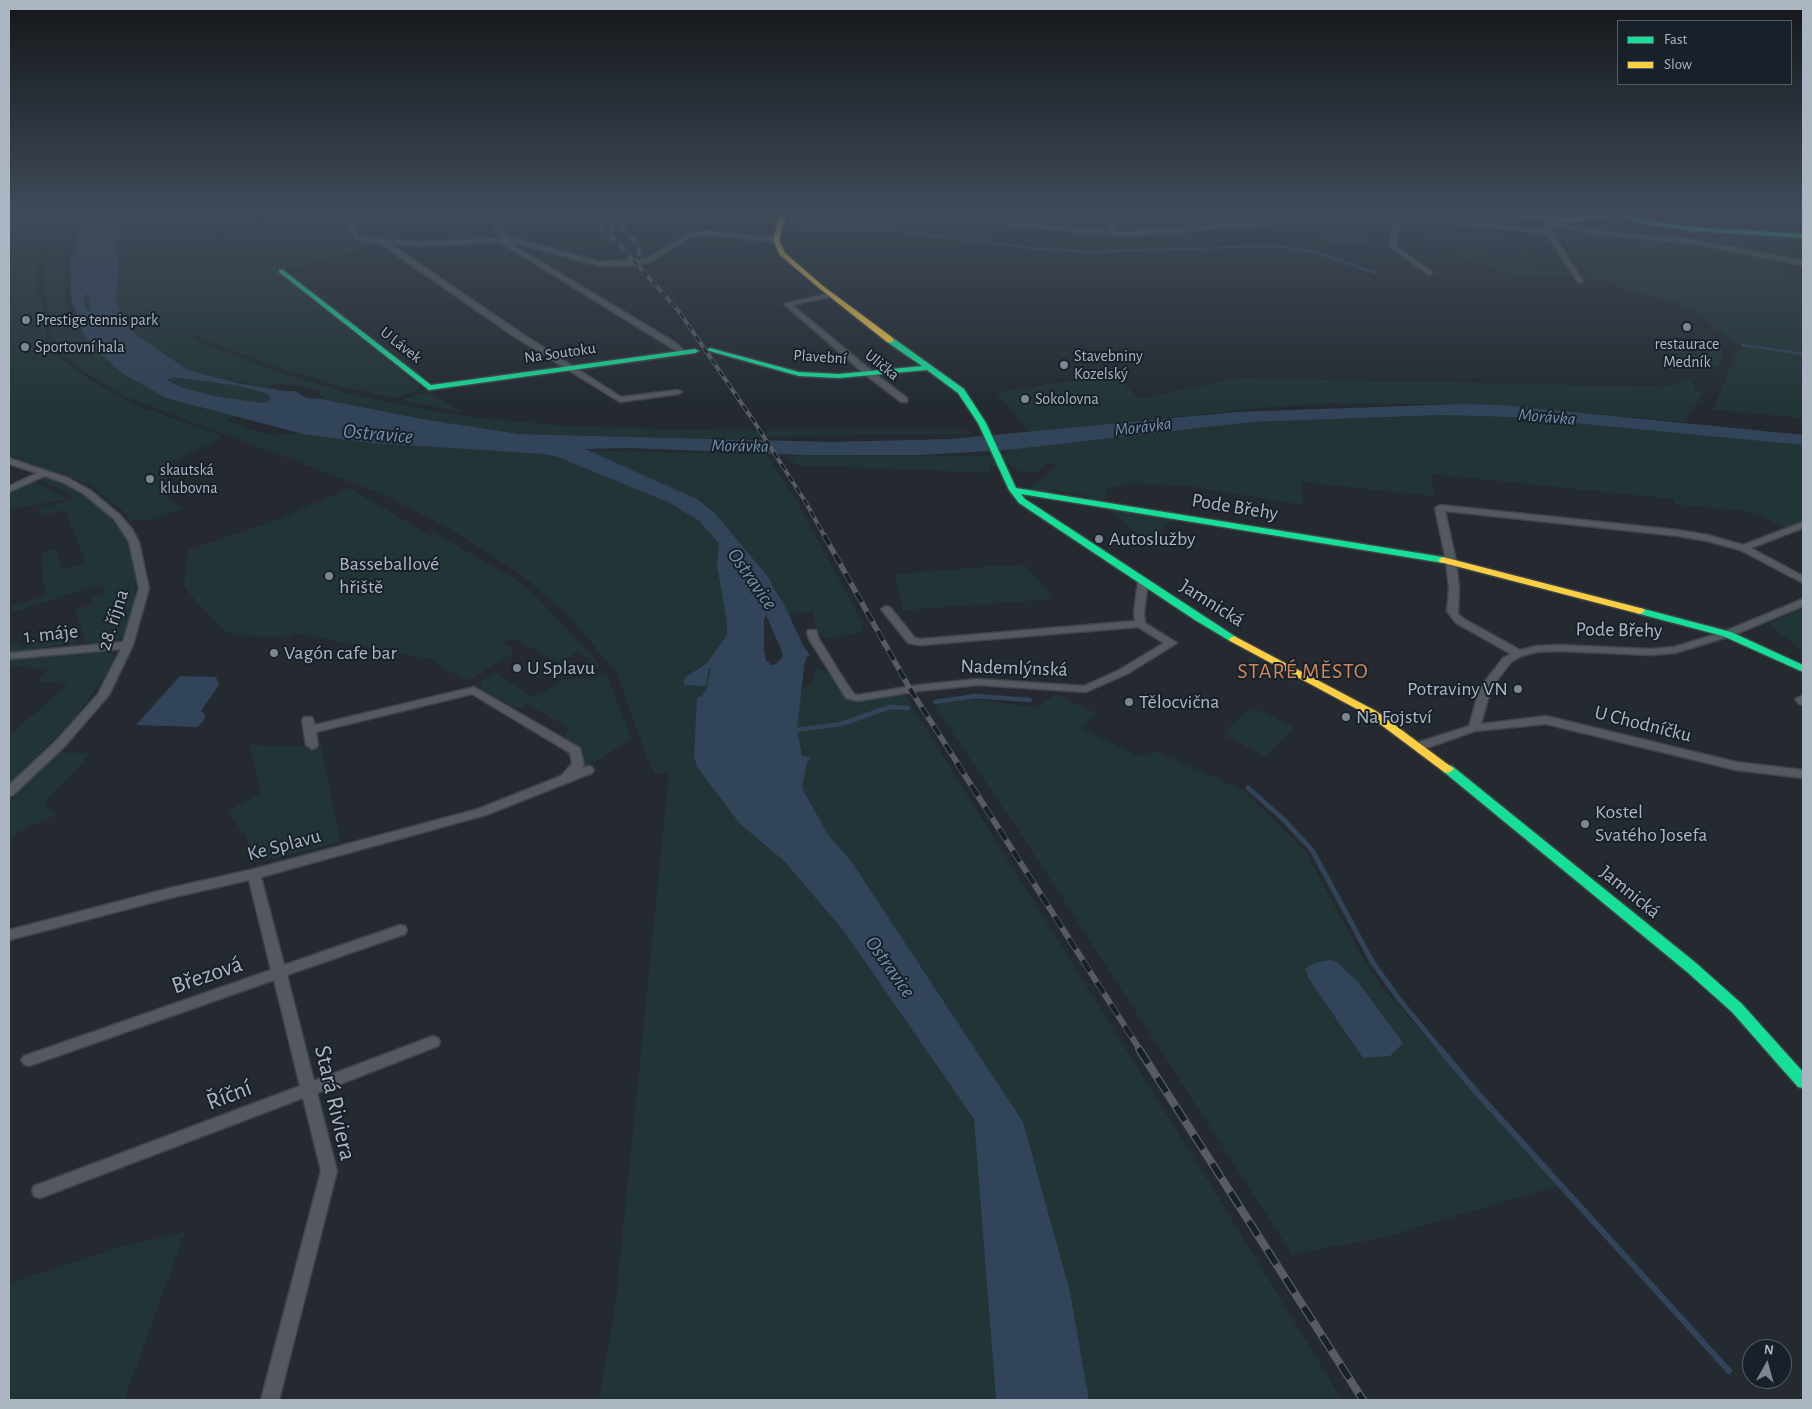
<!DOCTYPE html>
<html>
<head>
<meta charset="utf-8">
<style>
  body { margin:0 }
  #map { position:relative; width:1812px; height:1409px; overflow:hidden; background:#242a30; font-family:"Alegreya Sans",sans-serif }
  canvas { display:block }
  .frame { position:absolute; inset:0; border:10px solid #acb6c3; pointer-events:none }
  .legend { position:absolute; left:1617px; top:20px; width:175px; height:65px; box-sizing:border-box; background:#18212a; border:1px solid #535d67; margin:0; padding:6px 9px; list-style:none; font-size:15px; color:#acb6c3 }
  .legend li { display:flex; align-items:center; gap:10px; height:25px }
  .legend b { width:25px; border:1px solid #535d67 }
  .north { position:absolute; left:1742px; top:1339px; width:50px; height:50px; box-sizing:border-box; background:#18212a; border:1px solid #535d67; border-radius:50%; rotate:7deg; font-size:14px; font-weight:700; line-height:20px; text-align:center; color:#acb6c3 }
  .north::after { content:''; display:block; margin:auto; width:18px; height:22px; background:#7c8590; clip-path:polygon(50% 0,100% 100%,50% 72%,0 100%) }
</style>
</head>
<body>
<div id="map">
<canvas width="1812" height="1409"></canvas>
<div class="frame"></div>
<ul class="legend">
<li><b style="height:6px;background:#16e098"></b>Fast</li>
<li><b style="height:6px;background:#ffcf43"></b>Slow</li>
</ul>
<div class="north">N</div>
</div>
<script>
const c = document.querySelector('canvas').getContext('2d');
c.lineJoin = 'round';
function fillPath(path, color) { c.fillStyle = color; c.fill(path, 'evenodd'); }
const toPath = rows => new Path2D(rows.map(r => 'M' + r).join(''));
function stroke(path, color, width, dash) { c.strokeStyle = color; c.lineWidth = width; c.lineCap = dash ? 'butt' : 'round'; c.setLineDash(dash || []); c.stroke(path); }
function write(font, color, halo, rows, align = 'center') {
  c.font = font + ' "Alegreya Sans",sans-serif'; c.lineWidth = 4; c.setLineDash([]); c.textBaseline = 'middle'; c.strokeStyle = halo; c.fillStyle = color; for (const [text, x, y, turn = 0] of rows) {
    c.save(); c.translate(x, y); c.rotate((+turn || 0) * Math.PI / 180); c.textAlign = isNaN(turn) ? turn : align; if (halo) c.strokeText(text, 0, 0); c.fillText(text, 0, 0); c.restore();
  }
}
fillPath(toPath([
  [9,211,51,211,37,261,35,296,42,299,46,339,44,355,53,352,88,379,138,406,222,436,217,441,159,467,169,482,167,500,184,508,143,522,141,519,129,521,123,511,90,485,9,455,9,303,20,301,9,300],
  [60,211,76,211,63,263,66,308,70,326,80,324,82,331,166,398,237,415,226,420,246,426,242,428,272,435,281,435,276,432,293,435,297,432,372,443,544,454,558,457,670,503,699,521,719,543,717,566,727,622,727,635,707,663,687,676,711,668,706,690,702,696,697,767,740,824,784,861,843,930,974,1119,996,1400,599,1400,615,1309,669,772,655,774,647,757,616,672,569,616,528,580,499,560,450,529,385,495,121,395,77,367,62,354,54,342,48,316,44,268],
  [126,211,189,211,192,228,271,217,213,230,215,240,340,224,348,236,378,245,280,271,309,295,305,297,308,300,312,300,420,387,416,391,396,398,339,386,277,367,211,343,189,332,197,341,210,347,279,372,360,397,462,416,552,425,714,431,970,431,970,434,776,436,738,439,519,434,461,426,321,399,323,397,318,391,299,386,274,384,265,388,188,370,136,335,122,314,116,299,119,257,145,254,150,255,155,259,155,265,161,261,158,256,153,253,154,251,118,255,115,246],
  [662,211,674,211,694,227,766,234,769,232,768,234,759,236,689,228,681,231,680,228],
  [792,211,953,211,949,216,1011,222,1008,226,1005,226,988,238,923,230,789,230],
  [1042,211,1116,211,1111,214,1108,219],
  [1168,211,1203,211,1219,213,1216,225,1158,230,1165,217,1174,215,1166,216],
  [1213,211,1234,211,1232,214,1290,220,1218,225,1222,214,1227,213],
  [1614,211,1640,214,1642,215,1682,217,1689,224,1746,226,1750,230,1659,222],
  [1146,219,1161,220,1155,230,1129,233,1117,228,1140,230],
  [1318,219,1340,220,1338,224,1346,226,1344,235,1341,235,1341,236,1389,241,1389,247,1378,241,1334,244,1307,224,1289,224,1286,222,1319,223],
  [1374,219,1387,220,1387,226,1362,223,1361,230,1356,230,1355,237,1346,236,1348,224],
  [1625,220,1694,231,1588,224,1783,237,1793,260,1704,243,1700,235,1686,234,1690,241,1609,233,1546,222,1582,224],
  [1406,222,1436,235,1437,248,1433,249,1458,251,1462,252,1505,270,1557,273,1525,271,1523,270,1522,264,1524,264,1536,265,1537,269,1568,272,1567,274,1574,276,1501,273,1479,261,1460,260,1457,251,1396,247,1431,249,1431,240,1426,240,1426,233,1405,231],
  [1548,225,1697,243,1783,260,1787,277,1803,280,1803,418,1713,410,1736,353,1744,347,1723,334,1700,315,1675,301,1652,297,1624,289,1610,282,1581,277,1582,274,1590,272,1585,271,1564,240,1557,239],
  [1467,233,1490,234,1490,237,1488,238,1494,239,1492,234,1506,235,1507,239,1544,243,1550,244,1524,242,1551,245,1524,243,1524,251,1529,251,1530,255,1520,254,1518,241,1510,240,1514,242,1516,249,1509,250,1495,247,1487,249,1495,254,1508,254,1516,257,1439,248,1439,235,1470,238],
  [1475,253,1518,259,1520,270,1500,268,1471,254],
  [93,283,96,284,101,304,94,311,87,311,85,308,84,298,90,290,87,287],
  [1665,344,1723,349,1719,367,1681,364],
  [1115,375,1139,399,1237,378,1666,387,1691,378,1695,390,1703,394,1684,422,1503,405,1330,403,1270,407,1030,432,997,394,1005,391],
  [173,377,239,386,266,393,270,396,270,400,264,403,220,397,183,388,167,380],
  [427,392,465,413,401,400],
  [1442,415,1510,417,1803,445,1803,520,1801,520,1803,523,1788,529,1753,512,1675,504,1673,499,1431,474,1434,496,1301,482,1304,505,1195,487,1133,483,1107,489,1103,501,1089,500,1089,496,1051,490,1047,493,1034,492,1029,488,1058,466,1052,464,1046,464,1041,470,1034,472,1022,472,1015,469,1011,465,989,466,991,473,798,465,786,457,805,455,984,456,1006,454,1007,450,1252,422],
  [595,451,766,454,797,502,864,625,861,628,863,632,826,639,817,631,813,611,788,614,769,578,714,512,697,499,592,452],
  [45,478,52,479,80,493,98,505,111,517,127,542,134,560,136,575,134,606,125,635,113,643,93,645,86,643,75,610,93,604,90,598,107,593,101,584,13,612,10,607,47,595,43,582,42,554,44,552,55,549,63,570,86,563,65,510,40,516,39,509,70,500,73,496,38,479],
  [31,481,66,498,66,499,9,510,9,491],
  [349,488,434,538,429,530,517,580,541,601,602,667,592,667,587,664,590,660,577,652,560,663,512,638,503,643,513,648,513,651,511,655,478,674,473,679,464,679,439,666,434,660,390,651,295,633,289,637,236,635,238,633,227,633,188,592,184,585,188,550,277,520],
  [1108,508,1173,517,1149,545],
  [1024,564,1055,599,903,610,894,574],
  [1803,609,1803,652,1769,623],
  [71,629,74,629,78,645,74,648,68,647,69,643,9,653,10,645,19,644,22,647],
  [103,651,113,654,115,659,102,681,71,722,9,784,9,736,68,684,37,681,48,670,9,665,9,659],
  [1249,656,1313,690,1246,661],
  [816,667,829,674,849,700,858,700,903,692,1225,1208,1342,1400,1089,1400,1070,1292,951,1014,850,861,827,833,802,788,807,762,802,756,797,735,801,690,813,682],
  [494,672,531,696,547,691,564,679,597,678,607,675,630,735,629,741,585,768,583,750,566,738,566,733,571,729,527,704,522,708,515,707,479,689,482,681],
  [1055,694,1098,714,1081,728,1038,707],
  [972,699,1039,708,1140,757,1154,751,1243,790,1306,852,1358,950,1381,986,1438,1050,1441,1049,1479,1095,1561,1185,1381,1238,1292,1254,1029,846,934,705],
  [1330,960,1337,962,1358,982,1390,1056,1363,1058,1309,979],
  [1249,708,1255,709,1294,727,1265,756,1222,734],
  [250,745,321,746,340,842,274,859,262,858,253,853,245,835,227,812,261,793],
  [58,753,91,753,44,803,56,815,18,832,9,842,9,799],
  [185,1232,124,1400,9,1400,9,1283,117,1248]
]), '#223536');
fillPath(toPath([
  [89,211,126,211,115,246,119,257,116,299,123,318,136,335,188,370,242,384,285,391,295,391,306,398,321,399,428,420,519,434,830,442,951,439,1236,412,1462,404,1503,405,1803,435,1803,445,1510,417,1442,415,1252,422,1007,450,920,455,805,455,629,448,585,449,697,499,714,512,769,578,803,646,810,655,805,658,797,730,802,756,811,757,807,762,802,788,827,833,851,861,1023,1122,1070,1292,1089,1400,996,1400,974,1119,843,930,784,861,740,824,697,767,694,756,697,698,702,696,706,690,711,668,709,668,706,686,685,685,683,681,687,676,707,663,727,635,727,622,717,566,719,543,699,521,670,503,558,457,544,454,372,443,303,434,166,398,124,374,94,349,82,331,71,297,70,263,80,224],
  [93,283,96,284,97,286,91,296,101,304,94,310,87,311,85,308,84,298,90,290,88,287],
  [173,377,239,386,265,393,270,396,270,400,264,403,220,397,183,388,167,380],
  [771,603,790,644,789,656,786,662,779,664,772,665,766,661,764,650,764,620],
  [180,676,216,677,219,685,201,711,206,715,204,720,198,727,136,725],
  [1330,960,1337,962,1358,982,1403,1043,1390,1056,1363,1058,1309,979,1305,968,1315,963]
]), '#324459');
stroke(toPath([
  [797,231,898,231,1031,248,1088,252,1267,246,1287,247,1314,252,1376,273],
  [1743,345,1803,354]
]), '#324459', 2.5);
stroke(toPath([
  [935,702,975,696,1030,700],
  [795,730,841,724,890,707,908,708]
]), '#324459', 4.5);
stroke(toPath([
  [1248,788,1282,818,1312,850,1373,963,1399,999,1441,1050]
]), '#324459', 5);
stroke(toPath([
  [1440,1049,1479,1095,1729,1371]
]), '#324459', 6);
fillPath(toPath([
  [96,211,110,211,98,261,109,325,117,339,115,342,109,344,103,342,93,325,84,261,96,211],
  [751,568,759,570,783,602,806,652,806,661,802,666,789,676,780,678,771,676,768,671,782,658,782,652,761,603,740,575,743,570,751,568]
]), '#324459');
const street = toPath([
  [337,211,343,211,359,236,382,240,418,242,498,239,502,236,483,211,489,211,508,236,505,239,516,239,600,262,646,259,691,232,710,231,776,238,779,240,776,242,710,235,692,236,650,262,622,266,600,266,516,243,509,243,676,343,687,353,683,355,500,242,418,246,390,244,521,333,621,397,678,390,682,392,678,394,620,402,515,337,381,244,355,238,337,211],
  [1117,211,1123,211,1112,231,1129,232,1285,219,1288,221,1285,223,1129,236,1010,226,1007,224,1010,222,1106,230,1117,211],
  [1329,211,1355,211,1543,229,1540,224,1543,221,1610,232,1689,239,1803,261,1803,265,1689,243,1610,236,1547,225,1583,281,1580,283,1577,281,1546,233,1399,219,1396,246,1431,272,1432,273,1429,275,1390,247,1393,218,1329,211],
  [832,293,834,294,834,296,792,305,873,372,907,398,907,402,901,402,867,376,784,304,832,293],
  [9,458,68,478,90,490,120,515,132,529,139,542,149,588,133,645,109,695,64,747,13,795,9,796,9,785,56,741,98,694,121,649,9,659,9,653,123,642,139,588,129,542,114,519,84,494,62,482,45,476,9,492,9,486,37,473,9,464,9,458],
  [1440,505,1678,530,1708,535,1743,545,1803,522,1803,528,1751,548,1803,576,1803,583,1740,550,1707,541,1678,536,1445,511,1456,561,1459,589,1458,614,1464,619,1520,650,1537,646,1558,645,1651,649,1674,647,1723,632,1803,599,1803,606,1731,636,1675,653,1651,655,1558,651,1537,652,1522,656,1511,662,1491,688,1481,724,1546,716,1736,762,1803,770,1803,778,1736,770,1546,724,1475,731,1424,749,1416,749,1414,746,1416,743,1469,726,1480,688,1503,658,1511,654,1456,623,1447,611,1449,589,1446,561,1435,508,1440,505],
  [1143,578,1148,581,1144,613,1145,623,1177,643,1127,674,1086,692,978,685,919,691,858,701,846,698,809,639,807,632,808,630,816,630,819,639,845,681,854,694,858,695,919,685,978,679,1084,686,1119,670,1164,643,1138,627,921,645,912,644,908,643,881,609,886,606,890,607,915,638,921,639,1135,621,1134,613,1138,581,1143,578],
  [474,687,580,748,584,765,582,768,588,766,592,767,594,770,592,773,486,815,261,877,284,965,400,925,405,926,407,930,405,934,287,975,314,1081,433,1036,438,1038,440,1042,438,1046,317,1093,337,1171,279,1400,261,1400,321,1171,303,1098,40,1198,34,1196,32,1191,34,1186,300,1086,274,980,29,1066,24,1064,21,1060,24,1056,271,970,249,880,170,898,9,940,9,930,170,888,254,869,478,809,561,776,572,764,570,753,472,694,316,732,318,745,316,748,312,749,306,745,302,720,304,717,312,717,315,725,474,687],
  [1801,696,1803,696,1803,705,1799,704,1795,699,1801,696]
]);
const fast = toPath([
  [1471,211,1497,211,1570,218,1607,214,1599,211,1611,211,1651,221,1694,227,1803,234,1803,238,1694,231,1651,225,1616,216,1570,222,1471,211],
  [279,270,283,270,431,385,695,349,699,351,695,353,429,390,279,272,279,270],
  [887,338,893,338,964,389,986,423,1016,488,1443,557,1448,560,1443,563,1021,494,1025,499,1239,639,1238,641,1230,641,1195,620,1019,503,1009,490,978,423,958,393,927,370,839,378,799,376,706,350,710,348,799,372,839,374,922,366,887,342,887,338],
  [1640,608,1731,632,1803,665,1803,672,1723,636,1636,613,1635,611,1640,608],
  [1448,765,1452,766,1696,963,1742,1004,1803,1072,1803,1088,1798,1087,1732,1012,1686,971,1444,772,1442,769,1444,766,1448,765]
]);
const slow = toPath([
  [781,211,787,211,779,240,785,253,823,286,893,338,893,342,887,342,819,288,780,255,773,240,781,211],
  [1443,557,1644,609,1645,611,1640,614,1440,562,1438,560,1443,557],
  [1234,636,1376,711,1454,769,1448,773,1444,772,1368,715,1230,641,1229,639,1234,636]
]);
stroke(street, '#404449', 3);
stroke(fast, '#404449', 3);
stroke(slow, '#404449', 3);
fillPath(street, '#54585f');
fillPath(fast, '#16e098');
fillPath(slow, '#ffcf43');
const railFar3 = toPath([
  [548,211,561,222],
  [584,211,616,241,678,310,755,423,805,501,825,537],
  [596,211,612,230],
  [607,211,634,240,638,248,640,260]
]);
const railFar2 = toPath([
  [824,535,910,689,958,764]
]);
const railFar1 = toPath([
  [957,763,1140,1050]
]);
const rail = toPath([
  [1139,1049,1363,1400]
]);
stroke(railFar3, '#575c62', 4);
stroke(railFar2, '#575c62', 5.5);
stroke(railFar1, '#575c62', 6);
stroke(rail, '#575c62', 8);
stroke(railFar3, '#18212a', 2.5, [7]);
stroke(railFar2, '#18212a', 4, [11]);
stroke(railFar1, '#18212a', 4.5, [13]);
stroke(rail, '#18212a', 5.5, [17]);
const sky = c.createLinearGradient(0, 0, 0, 409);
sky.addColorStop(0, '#14171a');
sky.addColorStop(0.52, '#3f4a59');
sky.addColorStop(1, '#3f4a5900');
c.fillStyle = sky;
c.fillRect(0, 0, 1812, 409);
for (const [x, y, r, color] of [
  [26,320,5,"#7c8590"],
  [1687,327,5,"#7c8590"],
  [25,347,5,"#7c8590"],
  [1064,365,5,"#7c8590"],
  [1025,399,5,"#7c8590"],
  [150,479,5,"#7c8590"],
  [1099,539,5,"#7c8590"],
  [329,576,5,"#7c8590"],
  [274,653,5,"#7c8590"],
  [517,668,5,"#7c8590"],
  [1518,689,5,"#7c8590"],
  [1129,702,5,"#7c8590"],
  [1346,717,5,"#7c8590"],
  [1585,824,5,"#7c8590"]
]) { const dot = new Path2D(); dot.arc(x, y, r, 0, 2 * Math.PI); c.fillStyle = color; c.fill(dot); stroke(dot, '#18212a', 2); }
write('16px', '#acb6c3', '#18212a', [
  ["Prestige tennis park",36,320],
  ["restaurace",1687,344,"center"],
  ["Medník",1687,362,"center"],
  ["Sportovní hala",35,347],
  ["Stavebniny",1074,356],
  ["Kozelský",1074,374],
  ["Sokolovna",1035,399],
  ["skautská",160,470],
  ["klubovna",160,488]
], 'left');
write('16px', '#acb6c3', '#18212a', [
  ["U Lávek",401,345,38],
  ["Na Soutoku",560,353,-8],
  ["Plavební",820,357,4],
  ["Ulička",882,365,39]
]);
write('italic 18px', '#748fab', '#18212a', [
  ["Morávka",1547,417,5],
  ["Morávka",1143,427,-7],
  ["Morávka",740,446,1]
]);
write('20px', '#acb6c3', '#18212a', [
  ["Pode Břehy",1235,507,9],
  ["Jamnická",1212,603,32],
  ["28. října",113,620,-72],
  ["Pode Břehy",1619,630,1],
  ["1. máje",51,634,-6],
  ["Nademlýnská",1014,668,2],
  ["U Chodníčku",1643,724,14],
  ["Ke Splavu",284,845,-15],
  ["Jamnická",1630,892,39]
]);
write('20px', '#acb6c3', '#18212a', [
  ["Autoslužby",1109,539],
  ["Basseballové",339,564],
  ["hřiště",339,587],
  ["Vagón cafe bar",284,653],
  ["U Splavu",527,668],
  ["Potraviny VN",1508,689,"right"],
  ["Tělocvična",1139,702],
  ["Na Fojství",1356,717],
  ["Kostel",1595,812],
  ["Svatého Josefa",1595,835]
], 'left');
write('italic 21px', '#748fab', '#18212a', [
  ["Ostravice",378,434,5],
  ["Ostravice",752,579,55],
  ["Ostravice",890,967,55]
]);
c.letterSpacing = '1px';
write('22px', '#d1875a', '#18212a', [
  ["STARÉ MĚSTO",1303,671]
]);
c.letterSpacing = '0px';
write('24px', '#acb6c3', '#18212a', [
  ["Březová",207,975,-19],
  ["Říční",229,1095,-21],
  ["Stará Riviera",335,1103,77]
]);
</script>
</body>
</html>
